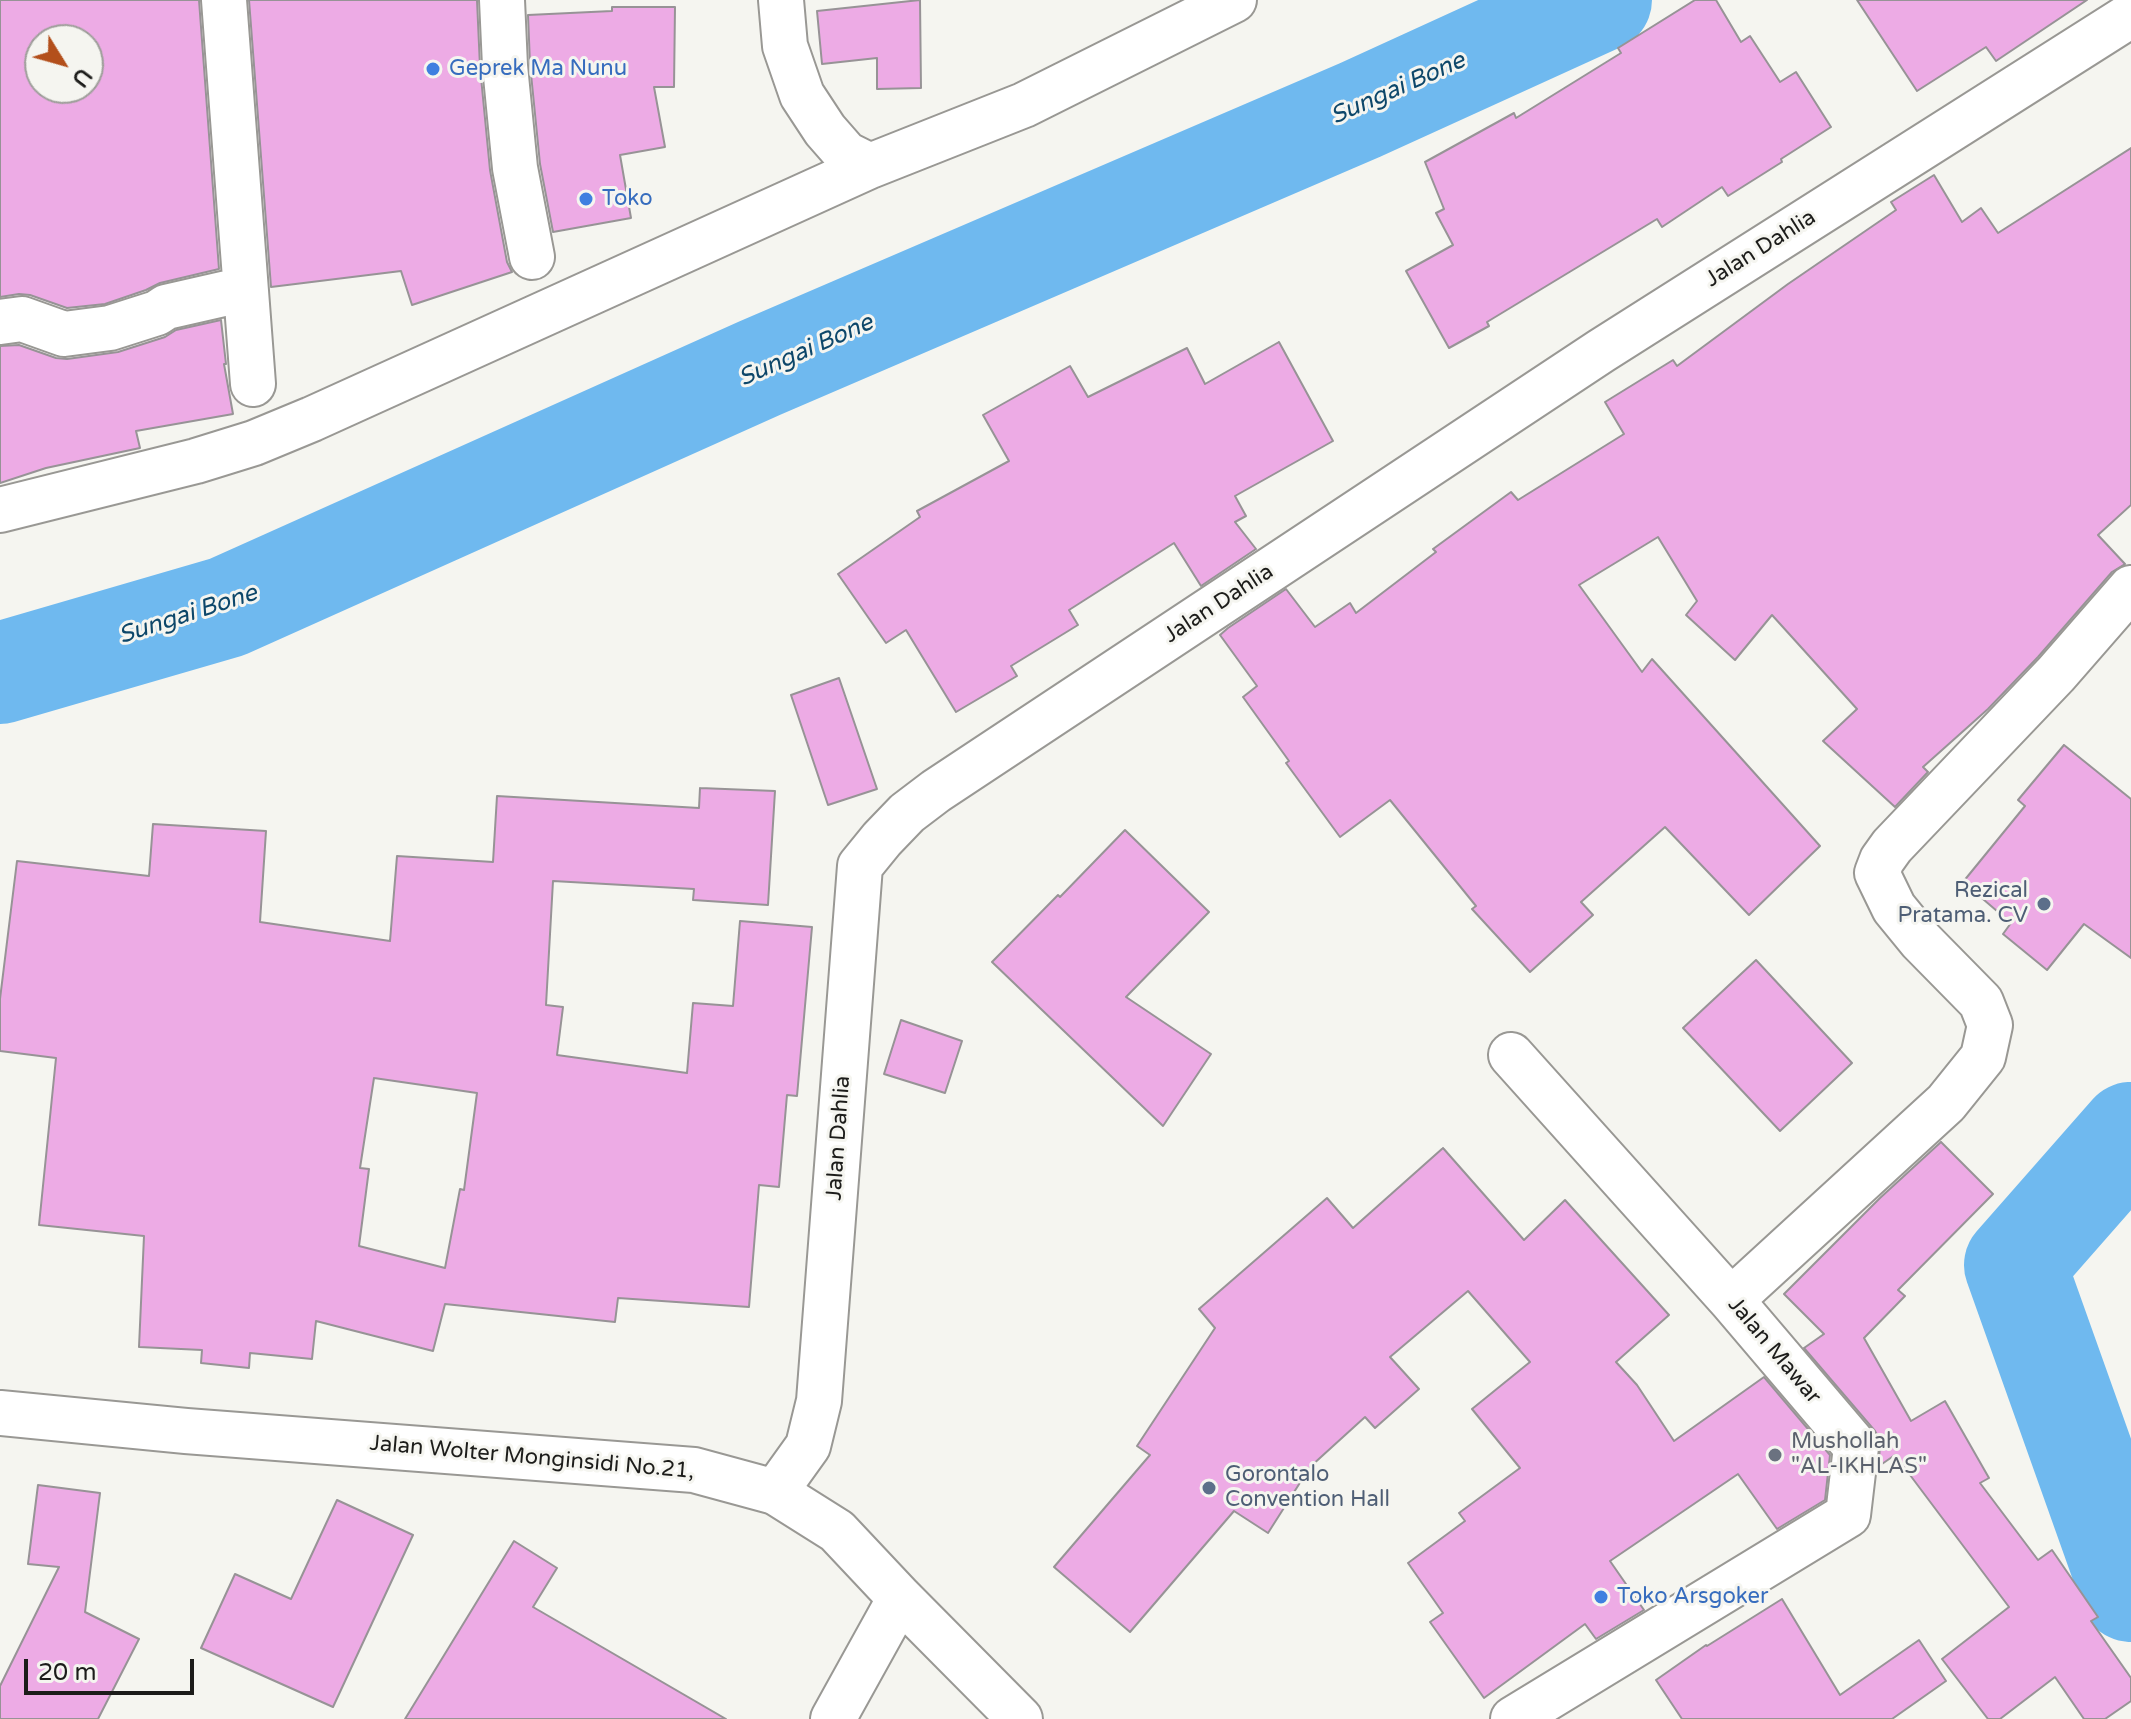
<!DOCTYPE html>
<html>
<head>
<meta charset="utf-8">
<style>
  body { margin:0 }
  #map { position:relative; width:2131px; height:1719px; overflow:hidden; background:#f5f5f0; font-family:"Varela Round",sans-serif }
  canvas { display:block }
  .north { position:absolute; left:24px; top:24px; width:80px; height:80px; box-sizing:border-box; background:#f5f5f0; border:2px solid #9e9e9a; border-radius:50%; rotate:127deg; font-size:22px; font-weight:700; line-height:32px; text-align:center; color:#1c1c1a }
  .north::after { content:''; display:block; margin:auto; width:28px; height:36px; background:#b34f1b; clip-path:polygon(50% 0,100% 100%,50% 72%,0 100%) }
  .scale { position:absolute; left:24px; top:1659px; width:170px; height:36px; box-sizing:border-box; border:4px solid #1c1c1a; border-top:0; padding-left:10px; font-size:24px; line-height:28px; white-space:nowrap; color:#1c1c1a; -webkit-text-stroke:6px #f5f5f0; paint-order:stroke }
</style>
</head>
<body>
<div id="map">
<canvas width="2131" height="1719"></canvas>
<div class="north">U</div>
<div class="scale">20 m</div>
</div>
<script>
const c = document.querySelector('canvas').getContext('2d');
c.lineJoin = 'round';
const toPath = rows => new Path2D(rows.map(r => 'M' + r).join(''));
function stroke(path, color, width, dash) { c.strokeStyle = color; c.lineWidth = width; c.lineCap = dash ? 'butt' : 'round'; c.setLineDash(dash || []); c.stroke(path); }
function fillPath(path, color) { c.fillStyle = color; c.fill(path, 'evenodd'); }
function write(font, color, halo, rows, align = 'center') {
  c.font = font + ' "Varela Round",sans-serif'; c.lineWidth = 6; c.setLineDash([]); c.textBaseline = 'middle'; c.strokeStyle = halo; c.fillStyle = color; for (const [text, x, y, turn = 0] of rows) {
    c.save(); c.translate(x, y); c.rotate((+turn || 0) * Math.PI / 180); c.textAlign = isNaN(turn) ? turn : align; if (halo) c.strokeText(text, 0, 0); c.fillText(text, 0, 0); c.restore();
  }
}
stroke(toPath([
  [0,673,227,607,760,368,1360,110,1601,0],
  [2131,1133,2015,1265,2131,1591]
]), '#6fb9ef', 102);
const building = toPath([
  [0,0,199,0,219,269,160,283,146,290,105,304,67,308,30,295,19,294,0,297,0,0],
  [40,40,88,40,88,88,40,88,40,40],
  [249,0,477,0,480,67,490,170,507,262,512,272,412,305,401,271,271,287,249,0],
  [920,0,921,88,877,89,877,58,822,64,817,11,920,0],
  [1695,0,1716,0,1741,42,1750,36,1780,82,1796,72,1831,127,1781,159,1782,162,1728,196,1722,187,1662,227,1657,219,1487,322,1489,326,1449,348,1406,271,1453,245,1436,213,1444,209,1425,162,1514,113,1516,118,1621,53,1618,48,1695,0],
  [1857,0,2087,0,1996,61,1986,47,1917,91,1857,0],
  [612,7,675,7,674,87,654,87,665,147,620,155,631,218,553,232,540,164,530,64,528,15,612,11,612,7],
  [2131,148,2131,505,2098,535,2125,564,2112,572,2038,657,1988,709,1923,767,1928,772,1895,807,1823,741,1857,709,1772,615,1735,660,1686,615,1697,601,1658,537,1579,585,1642,672,1652,659,1820,846,1749,915,1665,827,1581,902,1593,915,1530,972,1472,909,1476,906,1390,800,1340,837,1286,763,1289,761,1243,697,1257,686,1220,635,1228,628,1286,589,1315,627,1350,603,1356,613,1436,552,1433,549,1511,492,1518,500,1624,434,1605,402,1673,360,1677,366,1788,284,1896,210,1891,202,1934,175,1962,222,1981,208,1998,233,2131,148],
  [221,320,226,364,224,364,233,414,136,431,140,448,46,468,0,483,0,346,19,345,56,358,67,359,118,352,165,337,176,330,221,320],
  [1279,342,1333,441,1235,496,1246,516,1235,522,1256,549,1201,586,1174,543,1069,610,1078,625,1011,666,1017,676,956,712,906,630,886,643,838,574,920,517,917,511,1009,461,983,415,1070,366,1088,397,1187,348,1205,384,1279,342],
  [839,678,877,789,828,805,791,695,839,678],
  [2064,745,2131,799,2131,958,2084,924,2047,970,2003,934,2011,923,1963,882,2025,806,2018,800,2064,745],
  [700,788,775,791,768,905,693,900,694,889,553,881,546,1005,563,1007,557,1055,687,1073,693,1003,733,1006,740,921,812,927,797,1096,787,1095,779,1187,759,1185,749,1307,618,1298,615,1322,445,1304,433,1351,316,1321,312,1359,250,1353,249,1368,201,1363,202,1350,139,1347,144,1236,39,1225,56,1058,0,1051,0,999,17,861,149,876,153,824,266,831,260,922,390,941,397,856,493,862,497,796,699,808,700,788],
  [374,1078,477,1093,464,1190,460,1189,445,1268,359,1246,369,1169,360,1168,374,1078],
  [1125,830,1209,912,1126,997,1211,1054,1163,1126,992,962,1058,895,1060,897,1125,830],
  [1756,960,1852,1063,1780,1131,1683,1028,1756,960],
  [901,1020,962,1041,945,1093,884,1074,901,1020],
  [1941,1142,1993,1194,1898,1290,1905,1296,1864,1338,1911,1421,1945,1401,1989,1478,1980,1483,2038,1560,2052,1550,2098,1617,2091,1621,2131,1678,2131,1701,2105,1719,2084,1719,2055,1677,2000,1719,1988,1719,1942,1659,2009,1607,1895,1455,1879,1466,1880,1440,1875,1431,1804,1348,1824,1334,1784,1294,1880,1198,1941,1142],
  [1443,1148,1524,1240,1565,1200,1669,1315,1616,1362,1637,1385,1674,1441,1764,1377,1830,1455,1825,1500,1777,1529,1738,1474,1610,1561,1644,1610,1596,1639,1585,1624,1484,1698,1430,1622,1443,1613,1408,1563,1465,1521,1459,1513,1520,1468,1472,1409,1530,1362,1468,1291,1390,1357,1419,1389,1375,1428,1365,1417,1310,1467,1268,1533,1234,1511,1130,1632,1054,1567,1150,1455,1137,1446,1215,1328,1199,1309,1327,1198,1353,1228,1443,1148],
  [38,1485,100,1493,85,1612,139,1639,98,1719,0,1719,0,1686,59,1567,28,1564,38,1485],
  [337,1500,413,1535,333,1707,201,1648,235,1574,291,1599,337,1500],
  [514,1541,557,1568,533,1607,726,1719,405,1719,514,1541],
  [1782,1599,1840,1695,1919,1640,1946,1681,1892,1719,1682,1719,1656,1680,1706,1645,1707,1646,1782,1599]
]);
fillPath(building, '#edabe5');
stroke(building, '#979396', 2);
const minor = toPath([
  [224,0,253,384],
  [502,0,505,66,515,168,532,257],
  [870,166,1024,105,1234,0],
  [0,322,22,319,64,334,110,328,157,313,166,307,245,289],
  [0,510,196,461,254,443,312,419,870,166,846,154,825,130,802,95,785,46,781,0],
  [1511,1055,1731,1300,1856,1447,1848,1515,1513,1719],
  [1731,1300,1946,1103,1983,1057,1990,1025,1981,1002,1921,941,1894,908,1877,873,1882,860,1892,846,2056,674,2131,588],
  [775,1492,808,1446,819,1401,860,866,882,839,907,813,936,791,1601,351,2131,15]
]);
const highway = toPath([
  [0,1413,186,1431,694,1470,775,1492,837,1531,900,1598,1020,1719],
  [833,1719,900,1598]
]);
stroke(minor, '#999894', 48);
stroke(highway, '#999894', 48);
stroke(minor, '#fff', 44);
stroke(highway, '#fff', 44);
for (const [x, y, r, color] of [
  [433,69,8,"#3f7fe0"],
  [586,199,8,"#3f7fe0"],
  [2044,904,8,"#5c6f8a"],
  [1775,1455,8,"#6b7280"],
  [1209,1488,8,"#5c6f8a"],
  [1601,1597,8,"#3f7fe0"]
]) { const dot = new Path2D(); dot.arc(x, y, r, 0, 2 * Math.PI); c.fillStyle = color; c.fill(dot); stroke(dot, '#f5f5f0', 3); }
write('22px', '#366cbe', '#f5f5f0', [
  ["Geprek Ma Nunu",449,69],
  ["Toko",602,199],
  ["Toko Arsgoker",1617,1597]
], 'left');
write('22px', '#1c1c1a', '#f5f5f0', [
  ["Jalan Dahlia",1761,249,-32],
  ["Jalan Dahlia",1219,604,-33],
  ["Jalan Dahlia",839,1138,-86],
  ["Jalan Mawar",1774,1351,50],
  ["Jalan Wolter Monginsidi No.21,",532,1458,5]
]);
write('22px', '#4e5e75', '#f5f5f0', [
  ["Rezical",2028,891],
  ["Pratama. CV",2028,916],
  ["Gorontalo",1225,1475,"left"],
  ["Convention Hall",1225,1500,"left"]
], 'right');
write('22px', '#5b616d', '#f5f5f0', [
  ["Mushollah",1791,1442],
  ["\"AL-IKHLAS\"",1791,1467]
], 'left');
write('italic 24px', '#0d476a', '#f5f5f0', [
  ["Sungai Bone",1398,89,-24],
  ["Sungai Bone",806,351,-24],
  ["Sungai Bone",188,615,-18]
]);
</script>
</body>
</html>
